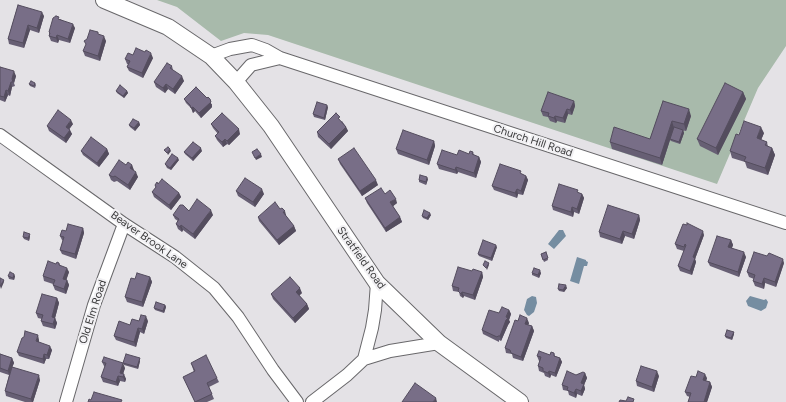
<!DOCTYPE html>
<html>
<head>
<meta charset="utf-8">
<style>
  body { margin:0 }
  canvas { display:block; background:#e4e2e6 }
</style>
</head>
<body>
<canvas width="786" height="402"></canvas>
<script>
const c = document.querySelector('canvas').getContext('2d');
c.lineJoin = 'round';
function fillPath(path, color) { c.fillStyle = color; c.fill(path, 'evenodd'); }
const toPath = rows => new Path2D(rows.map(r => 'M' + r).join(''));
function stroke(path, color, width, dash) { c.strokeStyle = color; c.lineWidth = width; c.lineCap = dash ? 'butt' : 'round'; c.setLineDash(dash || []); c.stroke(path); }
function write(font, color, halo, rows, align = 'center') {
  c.font = font + ' Figtree,sans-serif'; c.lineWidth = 4; c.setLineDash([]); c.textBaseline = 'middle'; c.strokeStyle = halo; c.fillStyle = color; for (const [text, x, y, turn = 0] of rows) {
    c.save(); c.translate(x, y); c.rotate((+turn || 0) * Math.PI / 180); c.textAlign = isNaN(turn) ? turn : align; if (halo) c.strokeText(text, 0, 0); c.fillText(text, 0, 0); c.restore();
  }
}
fillPath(toPath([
  [157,0,786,0,786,46,758,88,717,184,268,35,244,33,221,41,177,7]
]), '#a8baab');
fillPath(toPath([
  [559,230,563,230,566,236,554,249,548,244],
  [577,257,586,260,586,261,588,262,587,266,584,266,579,284,570,281],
  [532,296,536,297,537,303,534,312,529,316,527,315,524,310,527,299],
  [750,296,764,300,766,299,768,302,766,308,761,311,748,306,746,301]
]), '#758da1');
const minor = toPath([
  [211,56,230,49,252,45,266,50,280,58,786,223],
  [236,82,251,65,280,58],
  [0,135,124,224,175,257,214,288,238,317,273,370,297,402],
  [364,359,372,328,375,310,377,283],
  [66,402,94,305,124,224],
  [312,402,347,375,364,359,390,351,439,343]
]);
const secondary = toPath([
  [104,0,168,27,211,56,236,82,271,126,377,283,439,343,520,402]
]);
stroke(minor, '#69686b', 14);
stroke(secondary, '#69686b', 18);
stroke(minor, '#fff', 12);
stroke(secondary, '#fff', 16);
fillPath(toPath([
  [18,5,44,16,39,33,30,30,24,48,9,44,8,39],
  [60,19,75,28,70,43,59,40,58,43,51,41,49,36,49,32],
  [99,35,106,41,100,61,85,56,83,51],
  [133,55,153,58,143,78,129,71,127,67,128,64,127,64,125,59],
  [172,66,173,70,184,81,175,94,168,89,165,93,156,87,154,82],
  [0,67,16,76,14,83,15,86,12,87,10,96,8,95,5,102,0,100],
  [35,83,36,85,35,88,30,86,29,84],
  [116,91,127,91,128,93,124,98,117,93],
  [743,92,746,99,718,155,700,146,697,139],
  [184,99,212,104,212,107,201,118,195,111,193,113,192,109,186,103],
  [574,101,575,106,572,115,568,114,565,123,557,121,556,123,550,121,548,117,543,116,541,111],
  [663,101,691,116,686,131,674,128,683,130,684,133,680,144,671,141,670,140,662,165,612,149,610,142,650,139],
  [328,107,325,120,314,117,313,114],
  [342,121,346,127,348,131,331,149,318,137,317,132],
  [139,122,140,125,135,131,130,127,129,125],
  [73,124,69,129,72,134,66,143,49,131,47,126],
  [211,124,240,134,229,145,227,144,223,147,217,140,215,136,218,134,213,128],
  [764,133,761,140,767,142,768,147,772,148,775,155,768,175,747,168,745,162,732,158,730,151,739,135],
  [434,141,435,146,429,165,398,154,396,149],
  [107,149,109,154,99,167,83,155,81,151],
  [202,151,193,161,185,154,184,152],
  [473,152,474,155,479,157,481,162,476,178,458,172,457,174,439,169,437,164,457,155,469,154],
  [338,159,378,185,362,196,340,164],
  [179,160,171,170,167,168,165,164],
  [126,165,132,165,133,170,138,177,130,190,117,181,114,182,111,180,109,175],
  [522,174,526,176,528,180,523,195,518,194,517,198,494,190,492,186],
  [428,179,426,185,419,182,419,180],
  [158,184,179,193,181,197,171,210,154,197,152,192,156,188,155,185],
  [236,191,264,194,255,207,238,196],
  [579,193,582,194,584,198,579,214,574,212,573,217,553,210,552,206],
  [385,194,397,203,393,206,400,217,402,222,386,232,367,203,365,198],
  [280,209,286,215,286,216,294,226,296,231,279,245,259,221,258,217],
  [189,211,213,215,195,239,183,230,182,232,178,229,176,224,178,221,175,219,173,215],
  [431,215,428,220,423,218,422,216],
  [639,215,640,220,634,239,625,236,622,244,600,237,599,232],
  [83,228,84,233,76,259,62,254,60,250,63,241,62,240,60,236,66,231],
  [704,235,695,259,696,262,692,275,680,271,678,266,684,251,677,249,675,244],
  [30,236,29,241,24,239,23,237],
  [731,240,733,245,732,248,746,257,739,277,710,266,708,262],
  [497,247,492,261,479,256,478,254],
  [546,252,548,260,544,262,541,254],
  [59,263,60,265,69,272,66,280,67,280,69,285,66,294,55,290,53,285,53,284,44,281,43,276,56,264],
  [784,263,776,287,765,283,764,289,755,286,753,281,754,279,749,277,747,272],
  [472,271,482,272,483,277,475,300,464,296,463,298,460,296,459,292,453,291,452,286],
  [532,273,541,273,539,278,532,275],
  [8,276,15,276,14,280,9,279],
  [150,277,152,282,143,307,127,302,125,297,135,279],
  [567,288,564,292,559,291,558,289],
  [302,293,299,295,307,304,309,309,295,323,273,299,271,294],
  [57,298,59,303,55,318,57,323,55,329,43,326,41,321,42,319,38,318,36,313],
  [165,305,166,307,164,313,155,310,154,308],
  [509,310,511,314,509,320,510,322,508,325,501,341,499,340,499,342,483,334,482,330,499,313],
  [148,321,144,334,140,332,136,347,116,340,114,336,130,325],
  [518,321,529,323,528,325,532,326,534,331,523,361,513,358,512,354,506,353,505,348],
  [734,332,734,334,732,340,726,338,725,336],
  [39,340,39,342,52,350,49,359,46,359,44,364,19,356,17,352],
  [554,353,555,356,560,358,562,362,556,377,551,375,550,378,545,376,544,373,539,371,538,366,540,361,539,361,537,356,550,355],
  [0,354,12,358,14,363,12,367,40,380,33,402,25,402,6,396,5,391,9,375,0,372],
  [140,361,138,369,124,365,123,363],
  [102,362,125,368,123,374,126,379,125,382,120,381,118,386,103,382,101,377,105,367,104,366],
  [191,363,217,378,219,382,209,387,214,399,207,402,195,402,183,377,194,372],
  [585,373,587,378,584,385,585,389,582,396,577,394,576,398,569,395,568,391,563,390,562,385,576,375],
  [659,376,654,392,637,386,636,381],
  [696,377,707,378,706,381,710,382,712,387,707,402,688,402,690,397,687,396,685,392]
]), '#675f74');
fillPath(toPath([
  [42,12,44,16,39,33,37,28],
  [73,24,75,28,70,43,68,39],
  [28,25,30,30,24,48,23,43],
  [57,35,59,40,58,43,56,38],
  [104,36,106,41,100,61,98,56],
  [151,53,153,58,143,78,142,73],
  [14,71,16,76,14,83,12,79],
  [182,76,184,81,175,94,173,89],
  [11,82,12,87,10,96,8,91],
  [166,84,168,89,165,93,163,88],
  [6,90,8,95,5,102,4,97],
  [127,91,128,93,124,98,123,96],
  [743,92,746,99,718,155,716,148],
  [210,99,212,107,201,118,199,113],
  [574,101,575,106,572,115,570,110],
  [327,105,328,107,325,120,324,118],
  [193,107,195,111,193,113,191,108],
  [567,109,568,114,565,123,563,118],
  [689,109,691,116,686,131,684,124],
  [555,116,557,121,556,123,554,118],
  [71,120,73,124,68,131,66,127],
  [672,121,674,128,670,139,670,140,662,165,660,158],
  [139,122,140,125,135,131,134,128],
  [346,127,348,131,331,149,329,144],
  [761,127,764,133,759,145,757,138],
  [239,129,240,134,229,145,227,141],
  [70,130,72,134,66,143,64,138],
  [683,130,684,133,680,144,679,142],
  [225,139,227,144,223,147,222,142],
  [434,141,435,146,429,165,427,160],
  [201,148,202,151,193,161,192,158],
  [772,148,775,155,768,175,765,168],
  [107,149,109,154,99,167,97,163],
  [170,149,171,151,168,155,167,153],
  [261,154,262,157,256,160,255,158],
  [479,157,481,162,476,178,474,173],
  [178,158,179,160,171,170,170,168],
  [132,165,134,170,131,172,130,168],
  [456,167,458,172,457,174,455,170],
  [136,172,138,177,130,190,128,185],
  [526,176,528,180,523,195,521,191],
  [427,177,428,179,426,185,426,182],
  [376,180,378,185,362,196,360,191],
  [262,189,264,194,255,207,253,202],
  [517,189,518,194,517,198,515,193],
  [179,193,181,197,171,210,169,205],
  [582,194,584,198,579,214,577,209],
  [396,199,397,203,392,207,390,202],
  [572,207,574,212,573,217,571,212],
  [211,210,213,215,195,239,193,234],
  [285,211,286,215,285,217,283,212],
  [430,213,431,215,428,220,427,218],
  [639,215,640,220,634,239,632,234],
  [400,217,402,222,386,232,385,228],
  [181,225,183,230,182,232,180,227],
  [294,226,296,231,279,245,277,240],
  [83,228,84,233,76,259,75,254],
  [623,231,625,236,622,244,620,239],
  [703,231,704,235,695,259,696,262,692,275,690,271,693,257],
  [30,234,30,236,29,241,28,238],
  [731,240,733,245,730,252,728,247],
  [496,245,497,247,492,261,491,258],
  [744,252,746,257,739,277,738,272],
  [783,259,784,263,776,287,775,282],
  [489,263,489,265,487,270,486,268],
  [67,268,69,272,65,284,63,279],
  [540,270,541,273,539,278,538,275],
  [482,272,483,277,475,300,473,295],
  [14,274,15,276,14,280,13,278],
  [150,277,152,282,143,307,142,302],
  [764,278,765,283,764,289,762,284],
  [4,280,4,282,1,289,0,286],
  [67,280,69,285,66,294,64,289],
  [566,285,567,288,564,292,563,290],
  [300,288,302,293,298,297,296,292],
  [462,292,464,296,463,298,461,294],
  [57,298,59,303,54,322,52,317],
  [307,304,309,309,295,323,293,318],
  [165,305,166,307,164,313,163,311],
  [509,310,511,314,509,320,510,322,508,325,501,341,500,336],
  [146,316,148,321,144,334,142,329],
  [55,318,57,323,55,329,53,324],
  [527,318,529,323,527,328,525,324],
  [532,326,534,331,523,361,521,357],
  [138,328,140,332,136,347,134,342],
  [734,332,734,334,732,340,731,338],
  [38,335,39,340,38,346,36,341],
  [50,346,52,350,49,359,47,355],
  [44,354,46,359,44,364,43,359],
  [12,358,14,363,9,375,8,371],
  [140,358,140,361,138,369,137,367],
  [560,358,562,362,556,377,555,373],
  [123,363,125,368,122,377,120,373],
  [549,371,551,375,550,378,548,373],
  [657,371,659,376,654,392,652,387],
  [585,373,587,378,584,385,585,389,582,396,581,391,581,383],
  [124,374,126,379,125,382,123,377],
  [705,374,707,378,705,384,703,380],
  [39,375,40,380,33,402,32,402,31,399],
  [118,376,120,381,118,386,116,382],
  [710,382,712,387,707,402,704,402],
  [576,389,577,394,576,398,574,393],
  [436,398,437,402,433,402]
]), '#544d5e');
const building = toPath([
  [18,5,42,12,37,28,28,25,23,43,8,39,18,5],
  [56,16,59,17,58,19,73,24,68,39,57,35,56,38,49,36,50,33,49,32,53,18,56,16],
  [90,30,98,32,98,34,104,36,98,56,83,51,86,44,84,41,87,39,90,30],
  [136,48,145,52,146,50,151,53,142,73,127,67,130,61,125,59,128,53,133,55,136,48],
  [167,63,172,66,170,68,182,76,173,89,166,84,163,88,154,82,167,63],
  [0,67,14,71,12,79,13,82,11,82,8,91,6,90,4,97,0,96,0,67],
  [31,81,35,83,34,86,29,84,31,81],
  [725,83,743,92,716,148,697,139,725,83],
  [120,85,127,91,123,96,116,91,120,85],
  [196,87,207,98,208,97,210,99,211,102,199,113,193,107,191,108,190,105,184,99,196,87],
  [548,92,574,101,570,110,567,109,563,118,555,116,554,118,548,116,549,113,541,111,548,92],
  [663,101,689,109,684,124,672,121,660,158,610,142,614,127,650,139,663,101],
  [317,102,327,105,324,118,313,114,317,102],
  [58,110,71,120,66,127,70,130,64,138,47,126,58,110],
  [222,113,239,129,227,141,225,139,222,142,215,136,219,132,211,124,222,113],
  [336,113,340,117,338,118,346,127,329,144,317,132,336,113],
  [133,119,139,122,134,128,129,125,133,119],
  [744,121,761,127,757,138,767,142,765,145,772,148,765,168,744,161,746,157,730,151,736,134,739,135,744,121],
  [674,127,683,130,679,142,670,139,674,127],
  [403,130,434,141,427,160,396,149,403,130],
  [91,137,107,149,97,163,81,151,91,137],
  [193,142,201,148,192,158,184,152,193,142],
  [168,147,170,149,167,153,164,150,168,147],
  [354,148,376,180,360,191,338,159,354,148],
  [257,149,261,154,255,158,252,152,257,149],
  [442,150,457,155,459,150,469,154,470,151,473,152,472,154,479,157,474,173,456,167,455,170,437,164,442,150],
  [172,154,178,158,170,168,166,165,165,164,172,154],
  [119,160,126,165,128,162,132,165,130,168,136,172,128,185,115,176,113,177,109,175,119,160],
  [500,164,521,171,520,173,526,176,521,191,517,189,515,193,492,186,500,164],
  [420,175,427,177,426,182,419,180,420,175],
  [245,178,262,189,253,202,236,191,245,178],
  [162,179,179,193,169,205,152,192,156,187,155,185,157,182,158,184,162,179],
  [559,184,578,190,577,192,582,194,577,209,572,207,571,212,552,206,559,184],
  [381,188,385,194,390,190,396,199,390,202,400,217,385,228,365,198,381,188],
  [197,199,211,210,193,234,181,225,180,227,176,224,179,219,173,215,180,205,183,205,189,211,197,199],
  [275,202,280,209,282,208,285,211,283,212,294,226,277,240,258,217,275,202],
  [608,205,639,215,632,234,623,231,620,239,599,232,608,205],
  [424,210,430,213,427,218,422,216,424,210],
  [687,223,703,231,693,257,695,258,690,271,678,266,686,245,685,244,684,247,675,244,683,224,687,225,687,223],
  [68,224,83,228,75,254,60,250,64,237,60,236,62,230,66,231,68,224],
  [24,232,30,234,28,238,23,237,24,232],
  [717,236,731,240,728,247,744,252,738,272,708,262,717,236],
  [483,240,496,245,491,258,478,254,483,240],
  [546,252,548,258,543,260,541,254,546,252],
  [754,252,767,256,769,253,783,259,775,282,764,278,762,284,753,281,755,275,747,272,754,252],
  [48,261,56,264,57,262,59,263,59,265,67,268,63,279,67,280,64,289,53,285,55,280,43,276,48,261],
  [485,261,489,263,486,268,483,265,485,261],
  [458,267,472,271,473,269,482,272,473,295,462,292,461,294,458,291,459,288,452,286,458,267],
  [534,268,540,270,538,275,532,273,534,268],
  [10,272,14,274,13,278,8,276,10,272],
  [137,273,150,277,142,302,125,297,131,278,135,279,137,273],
  [290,277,300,288,296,292,307,304,293,318,271,294,290,277],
  [0,278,4,280,0,286,0,278],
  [559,284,566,285,563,290,558,289,559,284],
  [42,294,57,298,52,317,55,318,53,324,41,321,43,315,36,313,42,294],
  [156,302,165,305,163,311,154,308,156,302],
  [502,307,509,310,506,317,508,318,506,320,500,336,498,336,497,337,482,330,489,310,499,313,502,307],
  [141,315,146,316,142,329,138,328,134,342,114,336,119,321,130,325,132,319,139,321,141,315],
  [520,315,527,318,525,324,532,326,521,357,511,353,510,350,505,348,515,320,518,321,520,315],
  [727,330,734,332,731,338,725,336,727,330],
  [25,331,38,335,36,341,50,346,47,355,44,354,43,359,17,352,22,338,24,337,25,331],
  [539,351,550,355,551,352,554,353,554,356,560,358,555,373,549,371,548,373,543,371,543,368,538,366,541,357,537,356,539,351],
  [0,354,12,358,8,371,0,368,0,354],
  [126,354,140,358,137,367,123,363,126,354],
  [206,355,217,378,207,383,212,394,195,402,183,377,195,371,191,363,206,355],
  [104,357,123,363,120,373,124,374,123,377,118,376,116,382,101,377,106,363,102,362,104,357],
  [641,366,657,371,652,387,636,381,641,366],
  [12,367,39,375,31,399,5,391,12,367],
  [567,371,576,375,583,372,585,373,581,383,584,384,581,391,576,389,574,393,567,390,568,387,562,385,567,371],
  [698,371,705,374,703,380,710,382,704,402,688,402,691,393,685,392,691,376,696,377,698,371],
  [415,383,436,398,433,402,402,402,415,383],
  [94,392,122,400,121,402,88,402,89,399,91,400,94,392],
  [628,397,634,399,633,402,619,402,620,400,626,401,628,397]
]);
fillPath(building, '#786e87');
stroke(building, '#544d5e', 1);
write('11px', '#383839', '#f1f0f3', [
  ["Church Hill Road",533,141,18],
  ["Beaver Brook Lane",149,240,35],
  ["Stratfield Road",361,258,54],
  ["Old Elm Road",93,312,-72]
]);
</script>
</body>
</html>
